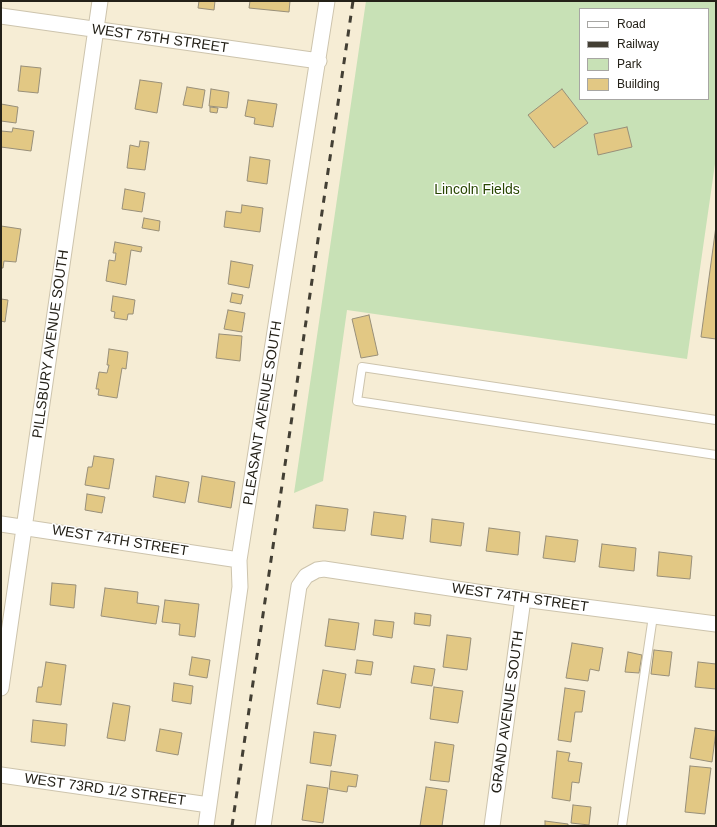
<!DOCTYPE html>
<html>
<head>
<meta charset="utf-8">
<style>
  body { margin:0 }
  #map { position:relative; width:717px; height:827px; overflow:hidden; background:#f6edd5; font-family:Arial,sans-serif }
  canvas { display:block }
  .frame { position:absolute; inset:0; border:2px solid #242118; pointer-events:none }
  .legend { position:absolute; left:579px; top:8px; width:130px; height:92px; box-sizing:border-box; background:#fff; border:1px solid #a7a6a3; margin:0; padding:5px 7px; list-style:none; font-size:12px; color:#242118 }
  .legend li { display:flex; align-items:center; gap:8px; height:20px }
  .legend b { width:20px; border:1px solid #a7a6a3 }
</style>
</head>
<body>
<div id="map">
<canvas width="717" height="827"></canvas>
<div class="frame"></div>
<ul class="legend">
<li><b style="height:5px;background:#fff"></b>Road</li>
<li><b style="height:5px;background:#433f34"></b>Railway</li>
<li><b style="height:11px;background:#c8e1b6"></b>Park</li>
<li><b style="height:11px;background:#e2c884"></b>Building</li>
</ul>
</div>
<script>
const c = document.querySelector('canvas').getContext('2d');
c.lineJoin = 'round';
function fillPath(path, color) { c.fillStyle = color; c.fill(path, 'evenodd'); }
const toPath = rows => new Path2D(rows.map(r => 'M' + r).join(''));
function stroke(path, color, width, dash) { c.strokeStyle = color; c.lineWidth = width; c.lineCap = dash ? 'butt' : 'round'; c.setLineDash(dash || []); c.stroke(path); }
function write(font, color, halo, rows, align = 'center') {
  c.font = font + ' Arial,sans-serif'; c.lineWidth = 3; c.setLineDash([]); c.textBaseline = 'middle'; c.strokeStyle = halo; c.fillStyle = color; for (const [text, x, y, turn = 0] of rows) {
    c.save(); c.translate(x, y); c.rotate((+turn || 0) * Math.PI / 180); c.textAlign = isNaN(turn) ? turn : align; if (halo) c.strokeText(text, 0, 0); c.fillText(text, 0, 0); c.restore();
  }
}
fillPath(toPath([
  [366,1,716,1,716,157,687,359,347,310,323,481,294,493],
  [580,9,708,9,708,99,580,99]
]), '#c8e1b6');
const building = toPath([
  [199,1,215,1,214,10,198,8,199,1],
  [250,1,290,1,289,12,249,8,250,1],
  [21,66,41,68,38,93,18,91,21,66],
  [140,80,162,83,157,113,135,109,140,80],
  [187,87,205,90,202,108,183,105,187,87],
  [211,89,229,92,227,108,209,106,211,89],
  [562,89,588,123,554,148,528,115,562,89],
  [248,100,277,104,273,127,254,124,255,118,245,116,248,100],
  [1,104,18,107,16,123,1,121,1,104],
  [210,107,218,108,217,113,210,112,210,107],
  [627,127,632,147,598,155,594,134,627,127],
  [13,128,34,131,31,151,1,147,1,131,12,132,13,128],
  [140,141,149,142,145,170,127,168,130,145,139,147,140,141],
  [250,157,270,160,267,184,247,181,250,157],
  [125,189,145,193,142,212,122,209,125,189],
  [242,205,263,208,260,232,224,227,226,211,241,213,242,205],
  [144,218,160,221,159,231,142,228,144,218],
  [1,226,21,229,16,262,4,261,3,268,1,268,1,226],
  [716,226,716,339,701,337,716,226],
  [115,242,142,247,141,252,131,250,126,285,106,281,109,260,115,261,116,253,113,253,115,242],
  [231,261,253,265,249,288,228,284,231,261],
  [232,293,243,295,241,304,230,302,232,293],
  [113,296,135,300,133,314,128,314,127,320,114,318,115,312,111,311,113,296],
  [1,299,8,300,5,322,1,321,1,299],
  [228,310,245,313,242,332,224,329,228,310],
  [369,315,378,355,361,358,352,319,369,315],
  [219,334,242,336,240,361,216,358,219,334],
  [109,349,128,352,126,369,122,368,117,398,98,395,99,389,96,389,99,372,107,373,109,365,107,365,109,349],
  [94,456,114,459,109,489,85,485,88,467,92,467,94,456],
  [156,476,189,482,185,503,153,497,156,476],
  [202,476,235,482,231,508,198,502,202,476],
  [87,494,105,497,102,513,85,510,87,494],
  [316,505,348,509,345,531,313,528,316,505],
  [374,512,406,516,403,539,371,535,374,512],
  [432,519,464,523,461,546,430,542,432,519],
  [489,528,520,532,518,555,486,551,489,528],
  [546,536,578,540,575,562,543,558,546,536],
  [602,544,636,548,634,571,599,567,602,544],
  [659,552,692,556,690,579,657,576,659,552],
  [52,583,76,585,74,608,50,605,52,583],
  [105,588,138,592,137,603,159,606,156,624,101,616,105,588],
  [165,600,199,604,195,637,179,635,180,624,162,622,165,600],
  [415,613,431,615,430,626,414,624,415,613],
  [329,619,359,623,355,650,325,646,329,619],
  [375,620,394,622,392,638,373,635,375,620],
  [447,635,471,638,467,670,443,667,447,635],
  [572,643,603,648,599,671,590,669,588,681,566,678,572,643],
  [654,650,672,652,669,676,651,674,654,650],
  [628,652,642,655,639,673,625,672,628,652],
  [192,657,210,660,207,678,189,675,192,657],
  [357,660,373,662,371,675,355,673,357,660],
  [46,662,66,665,61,705,36,702,38,687,42,687,46,662],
  [698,662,716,664,716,689,695,687,698,662],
  [414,666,435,669,432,686,411,683,414,666],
  [323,670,346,674,340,708,317,704,323,670],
  [174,683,193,686,191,704,172,701,174,683],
  [434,687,463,691,458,723,430,719,434,687],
  [565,688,585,691,582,712,575,712,571,742,558,740,565,688],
  [113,703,130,706,125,741,107,738,113,703],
  [33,720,67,724,65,746,31,742,33,720],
  [695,728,716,731,712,762,690,758,695,728],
  [160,729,182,733,178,755,156,751,160,729],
  [314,732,336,735,331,766,310,763,314,732],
  [435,742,454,745,449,782,430,780,435,742],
  [557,751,570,753,568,761,582,763,579,783,572,782,570,801,552,798,557,751],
  [690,766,711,768,705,814,685,812,690,766],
  [331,771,358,775,356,787,348,786,347,792,329,789,331,771],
  [307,785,328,788,323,823,302,820,307,785],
  [426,787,447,790,442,826,420,826,426,787],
  [573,805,591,807,589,825,571,823,573,805],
  [545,821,568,824,568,826,545,826,545,821]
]);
fillPath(building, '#e2c884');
stroke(building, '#988f79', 1);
const service = toPath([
  [716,420,362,367,357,401,716,455],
  [622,826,653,616]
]);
const minor = toPath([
  [1,16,319,61],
  [1,524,239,560],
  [1,688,100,1],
  [1,775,209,805],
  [206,826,240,587,239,560,327,1],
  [263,826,299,586,306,576,317,570,324,569,523,599,716,624],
  [492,826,523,599]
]);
stroke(service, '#cdc4ad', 10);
stroke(minor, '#cdc4ad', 17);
stroke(service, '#fff', 8);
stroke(minor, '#fff', 15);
stroke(toPath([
  [232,826,353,1]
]), '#433f34', 3, [7, 7]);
write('14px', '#242118', '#fff', [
  ["WEST 75TH STREET",160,39,8],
  ["PILLSBURY AVENUE SOUTH",51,344,-82],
  ["PLEASANT AVENUE SOUTH",263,413,-81],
  ["WEST 74TH STREET",120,541,9],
  ["WEST 74TH STREET",520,598,8],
  ["GRAND AVENUE SOUTH",508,712,-82],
  ["WEST 73RD 1/2 STREET",105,790,8]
]);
write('14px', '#284602', '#fff', [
  ["Lincoln Fields",477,190]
]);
</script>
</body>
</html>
